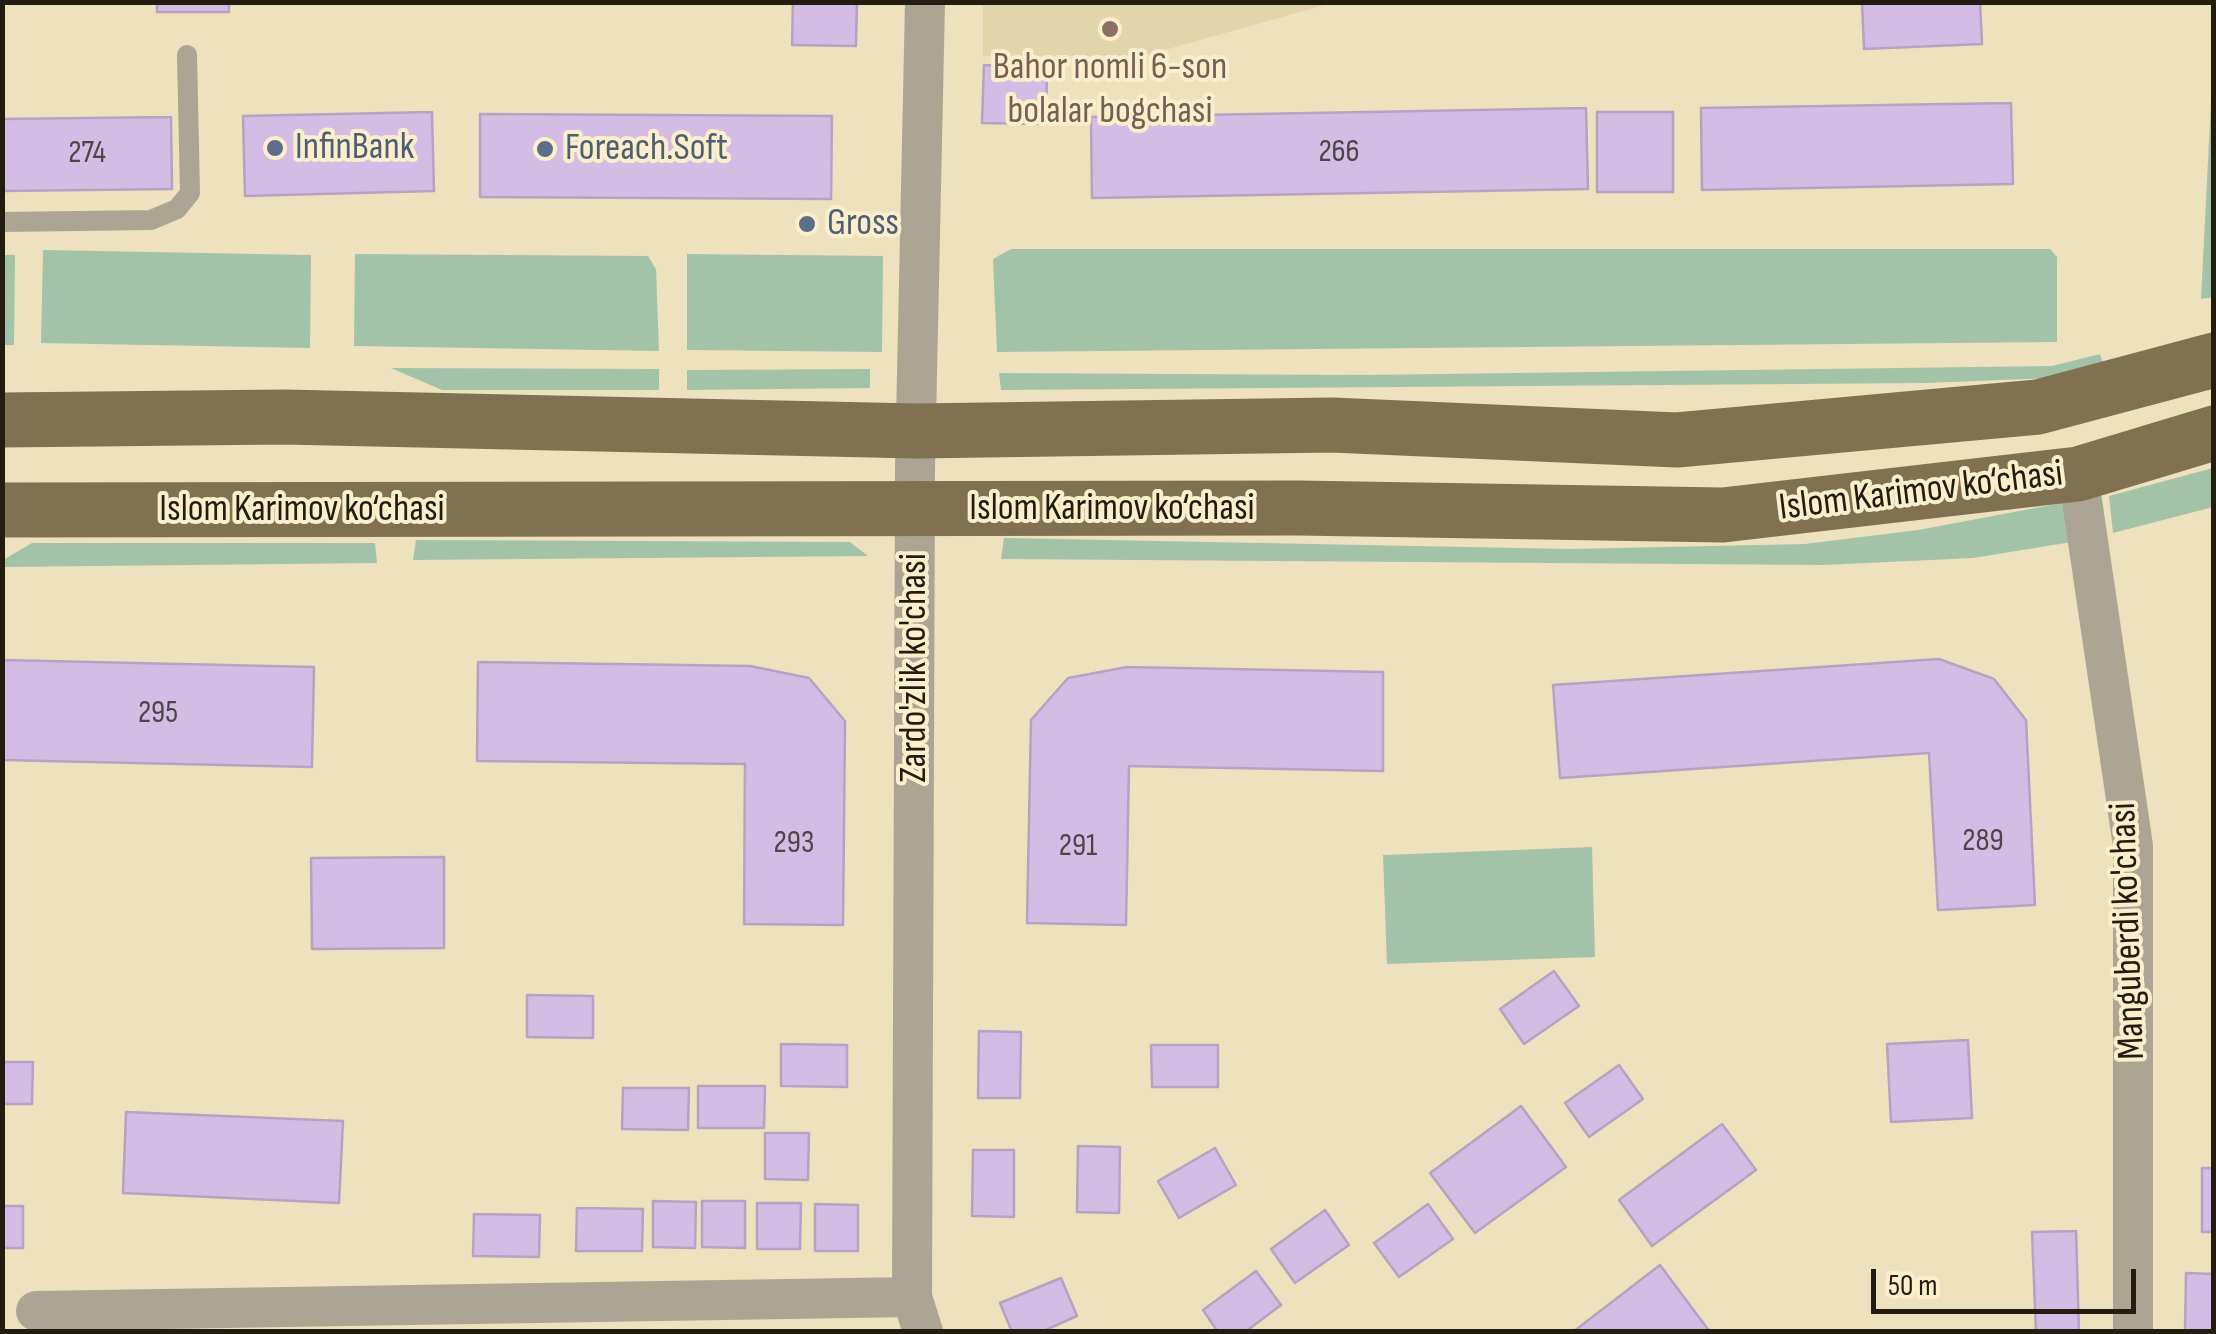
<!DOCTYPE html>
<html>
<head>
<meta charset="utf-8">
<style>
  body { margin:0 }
  #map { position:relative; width:2216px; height:1334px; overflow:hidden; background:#ede1be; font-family:"Sofia Sans Condensed",sans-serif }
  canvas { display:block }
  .frame { position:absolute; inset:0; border:5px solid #221d10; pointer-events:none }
  .scale { position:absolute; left:1871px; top:1269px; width:265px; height:45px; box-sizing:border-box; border:5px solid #221d10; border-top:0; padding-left:12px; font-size:30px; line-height:35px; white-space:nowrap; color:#221d10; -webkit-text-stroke:8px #faeecb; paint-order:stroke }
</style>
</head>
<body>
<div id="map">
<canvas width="2216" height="1334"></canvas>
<div class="frame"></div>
<div class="scale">50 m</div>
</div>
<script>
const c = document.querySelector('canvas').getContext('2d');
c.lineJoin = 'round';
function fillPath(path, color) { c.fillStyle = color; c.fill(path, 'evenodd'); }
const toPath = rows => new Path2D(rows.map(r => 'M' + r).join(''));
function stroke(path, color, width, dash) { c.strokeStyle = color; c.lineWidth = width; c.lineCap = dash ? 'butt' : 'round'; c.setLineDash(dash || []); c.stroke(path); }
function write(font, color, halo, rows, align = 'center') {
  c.font = font + ' "Sofia Sans Condensed",sans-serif'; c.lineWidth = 8; c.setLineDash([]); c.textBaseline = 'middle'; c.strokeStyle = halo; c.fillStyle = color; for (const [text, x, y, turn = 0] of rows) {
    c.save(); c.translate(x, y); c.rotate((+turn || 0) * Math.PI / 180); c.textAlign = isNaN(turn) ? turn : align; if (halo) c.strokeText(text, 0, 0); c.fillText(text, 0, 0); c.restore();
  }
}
fillPath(toPath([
  [983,3,983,2,1332,3,1143,56,983,56]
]), '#e3d5ab');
fillPath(toPath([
  [2211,102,2214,297,2201,299],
  [1011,249,2050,249,2057,257,2057,342,997,352,993,259],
  [43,250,311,255,310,348,41,343],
  [355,254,648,256,656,269,659,351,354,346],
  [687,254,883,256,882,352,687,350],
  [3,255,15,255,14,345,3,345],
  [2100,354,2104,367,2051,378,1927,383,1001,390,999,373,1362,375,2052,366],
  [391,368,659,369,659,390,442,390],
  [870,369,870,388,687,390,687,370],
  [2213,468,2213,507,2113,533,2109,496],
  [2062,503,2072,542,1973,558,1824,565,1001,559,1004,538,1570,549,1805,544,1918,530],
  [416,540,850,542,868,556,413,560],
  [32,543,375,543,377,563,3,567,3,560],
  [1592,847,1595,957,1387,964,1383,855]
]), '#a3c3a9');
const building = toPath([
  [157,2,229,2,229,12,157,12,157,2],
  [793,2,857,2,856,46,792,45,793,2],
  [1862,2,1980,2,1982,44,1864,49,1862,2],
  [984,65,1047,67,1046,124,982,123,984,65],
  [2011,103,2013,184,1702,190,1701,108,2011,103],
  [1586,108,1588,189,1092,198,1091,117,1586,108],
  [432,112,434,191,245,196,243,116,432,112],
  [1597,112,1673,112,1673,192,1597,192,1597,112],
  [480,114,832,116,831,199,480,197,480,114],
  [171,117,172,189,2,191,2,119,171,117],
  [1939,659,1994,679,2026,720,2035,905,1938,910,1929,753,1560,778,1553,685,1939,659],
  [2,660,314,667,312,767,2,760,2,660],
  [478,662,750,666,809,678,845,721,843,925,744,924,745,764,477,761,478,662],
  [1127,667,1383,672,1383,771,1129,766,1126,925,1027,923,1031,720,1068,678,1127,667],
  [444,857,444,948,312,949,311,858,444,857],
  [1554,971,1579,1006,1524,1044,1500,1009,1554,971],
  [527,995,593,996,593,1038,527,1037,527,995],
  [979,1031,1021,1032,1020,1098,978,1098,979,1031],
  [1968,1040,1972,1118,1891,1122,1887,1044,1968,1040],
  [781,1044,847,1045,847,1087,781,1086,781,1044],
  [1151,1045,1218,1045,1218,1087,1152,1087,1151,1045],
  [2,1062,33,1062,32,1104,2,1104,2,1062],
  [1619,1065,1643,1099,1589,1137,1565,1103,1619,1065],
  [698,1086,765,1086,764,1128,698,1128,698,1086],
  [623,1088,689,1088,688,1130,622,1129,623,1088],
  [1521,1106,1566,1167,1475,1233,1430,1173,1521,1106],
  [126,1112,343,1121,339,1203,123,1193,126,1112],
  [1722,1124,1756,1170,1652,1246,1619,1200,1722,1124],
  [765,1133,809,1133,808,1180,765,1179,765,1133],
  [1078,1146,1120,1147,1119,1213,1077,1212,1078,1146],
  [1215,1148,1236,1185,1179,1218,1158,1181,1215,1148],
  [973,1150,1014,1150,1014,1217,972,1216,973,1150],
  [2202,1168,2214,1168,2214,1232,2202,1232,2202,1168],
  [653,1201,696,1202,695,1248,653,1247,653,1201],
  [702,1201,745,1201,745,1248,702,1247,702,1201],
  [757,1203,801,1203,800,1249,757,1249,757,1203],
  [815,1204,858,1205,858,1251,815,1251,815,1204],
  [1428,1204,1453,1239,1399,1277,1374,1243,1428,1204],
  [2,1206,23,1206,23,1248,2,1248,2,1206],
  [577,1208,643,1209,642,1251,576,1251,577,1208],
  [1325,1210,1349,1245,1295,1283,1271,1249,1325,1210],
  [474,1214,540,1215,539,1257,473,1256,474,1214],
  [2076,1231,2079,1332,2036,1332,2032,1232,2076,1231],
  [1660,1265,1710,1332,1573,1332,1660,1265],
  [1256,1271,1281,1305,1245,1332,1218,1332,1203,1310,1256,1271],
  [2186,1273,2214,1274,2214,1332,2185,1332,2186,1273],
  [1061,1278,1077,1316,1041,1332,1012,1332,1000,1303,1061,1278]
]);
fillPath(building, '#d3bde5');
stroke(building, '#b4a3c1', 2.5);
stroke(toPath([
  [2,222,151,220,177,209,190,193,187,55]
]), '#ada593', 20);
stroke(toPath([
  [2078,474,2133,846,2133,1332],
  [36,1311,912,1297],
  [923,1332,912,1297,915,468,925,2]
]), '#ada593', 40);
stroke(toPath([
  [2,420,284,417,916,431,1332,425,1677,440,2038,407,2214,360],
  [2,510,1298,508,1723,515,2078,474,2214,433]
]), '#807251', 55);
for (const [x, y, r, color] of [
  [1110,29,10,"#8d6e63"],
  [275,148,10,"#5c6f8a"],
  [545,149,10,"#5c6f8a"],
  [807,224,10,"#5c6f8a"]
]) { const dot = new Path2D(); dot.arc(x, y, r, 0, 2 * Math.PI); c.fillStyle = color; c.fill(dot); stroke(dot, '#faeecb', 4); }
write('32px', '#4e4545', null, [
  ["266",1339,153],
  ["274",87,154],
  ["295",158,714],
  ["289",1983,842],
  ["293",794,844],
  ["291",1078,847]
]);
write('38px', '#785e54', '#faeecb', [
  ["Bahor nomli 6-son",1110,68],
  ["bolalar bogchasi",1110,112]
]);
write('38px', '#4e5e75', '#faeecb', [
  ["InfinBank",295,148],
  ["Foreach.Soft",565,149],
  ["Gross",827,224]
], 'left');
write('38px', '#221d10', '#faeecb', [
  ["Islom Karimov ko‘chasi",1921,492,-7],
  ["Islom Karimov ko‘chasi",1112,509],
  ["Islom Karimov ko‘chasi",302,510],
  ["Zardo'zlik ko'chasi",915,668,-90],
  ["Manguberdi ko'chasi",2129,931,-92]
]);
</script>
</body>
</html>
